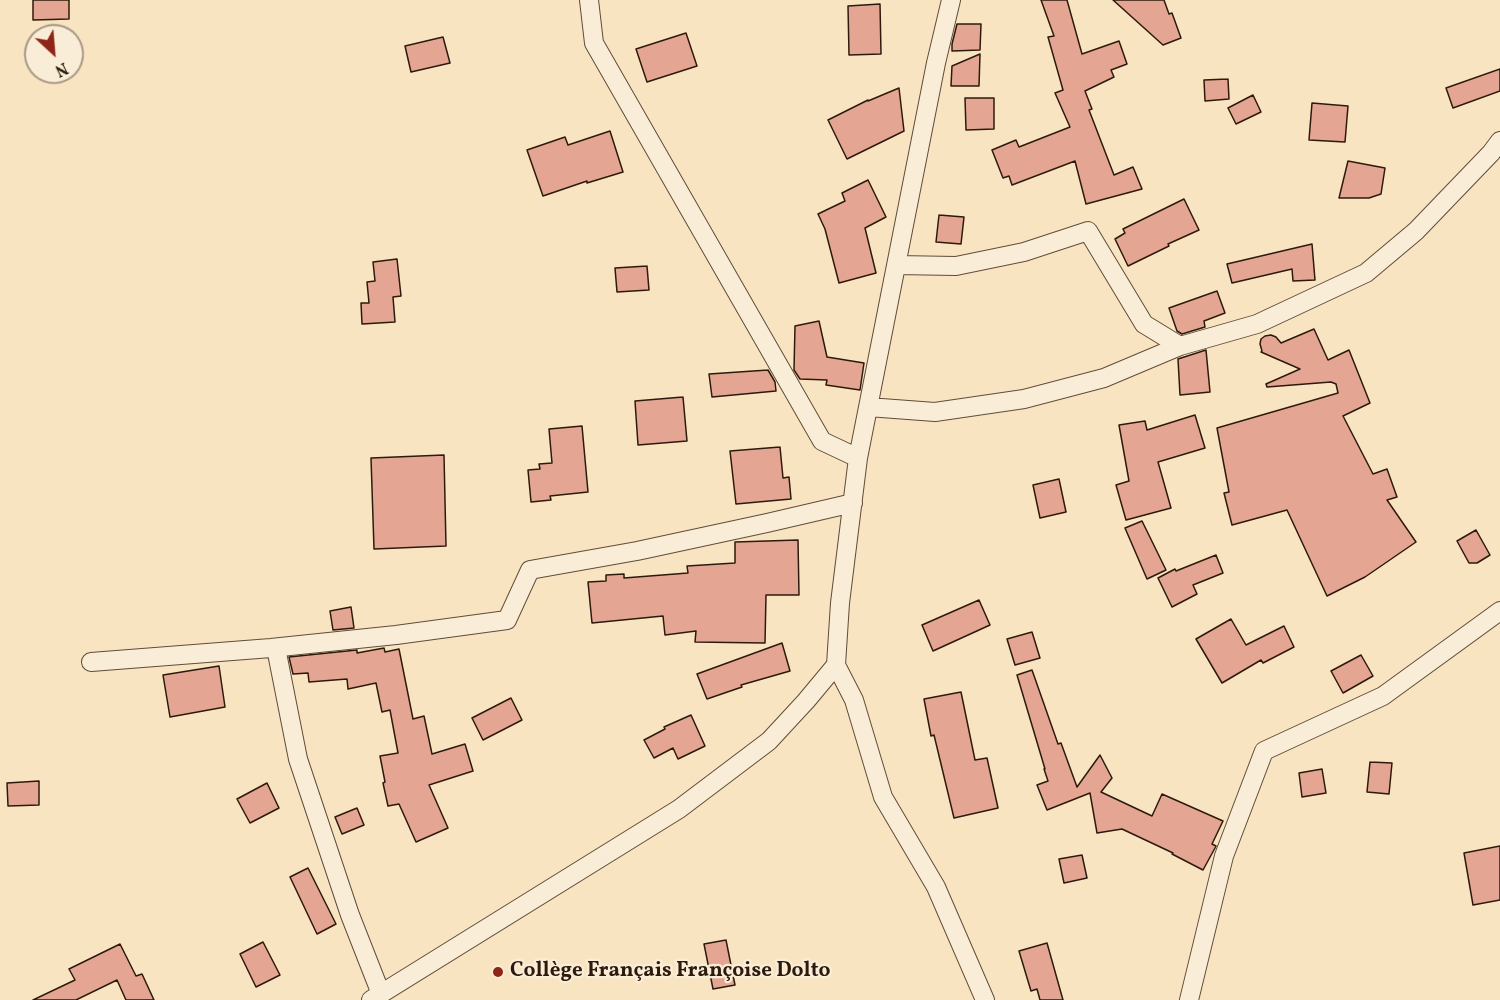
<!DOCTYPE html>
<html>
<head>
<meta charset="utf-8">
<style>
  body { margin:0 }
  #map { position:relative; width:1500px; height:1000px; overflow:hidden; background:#f8e4c1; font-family:Vollkorn,serif }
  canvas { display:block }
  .north { position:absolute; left:24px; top:24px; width:60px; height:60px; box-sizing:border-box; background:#faedd7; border:2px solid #a89986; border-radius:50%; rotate:154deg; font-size:16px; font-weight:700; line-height:24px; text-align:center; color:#2d1a0c }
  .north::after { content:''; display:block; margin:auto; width:21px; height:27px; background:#8f2418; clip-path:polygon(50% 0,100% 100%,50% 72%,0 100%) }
</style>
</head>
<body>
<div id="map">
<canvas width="1500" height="1000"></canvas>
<div class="north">N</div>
</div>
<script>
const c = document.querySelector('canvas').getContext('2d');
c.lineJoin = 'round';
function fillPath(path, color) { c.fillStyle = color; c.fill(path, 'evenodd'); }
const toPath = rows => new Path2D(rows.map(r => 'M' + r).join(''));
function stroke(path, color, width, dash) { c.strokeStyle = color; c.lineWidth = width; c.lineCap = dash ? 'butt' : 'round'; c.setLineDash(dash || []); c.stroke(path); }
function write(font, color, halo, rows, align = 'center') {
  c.font = font + ' Vollkorn,serif'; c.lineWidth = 4.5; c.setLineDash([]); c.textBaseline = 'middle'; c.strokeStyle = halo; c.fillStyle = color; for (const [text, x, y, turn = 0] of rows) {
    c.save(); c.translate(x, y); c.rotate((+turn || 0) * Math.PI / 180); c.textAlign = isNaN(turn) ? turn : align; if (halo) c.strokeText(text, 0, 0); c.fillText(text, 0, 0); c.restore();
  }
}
const building = toPath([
  [33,0,69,0,69,19,33,20,33,0],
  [1041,0,1067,0,1082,54,1119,41,1127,64,1111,70,1114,77,1085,91,1092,109,1089,110,1114,175,1133,167,1142,189,1086,204,1075,161,1012,185,1009,176,1003,178,992,150,1016,140,1019,147,1070,127,1055,93,1063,90,1048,37,1054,36,1041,0],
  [1113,0,1164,0,1169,14,1172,13,1181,38,1163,45,1113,0],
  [880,4,881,54,849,55,848,6,880,4],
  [957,24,981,24,980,50,952,51,952,44,957,24],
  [686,33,697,66,647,82,636,49,686,33],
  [443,37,450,63,411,72,405,46,443,37],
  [980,54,979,86,951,86,952,66,980,54],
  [1500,69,1500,91,1453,108,1446,88,1500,69],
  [1228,79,1229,99,1205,101,1204,80,1228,79],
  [899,88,904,131,847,159,828,120,868,100,868,101,899,88],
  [1253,95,1261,112,1236,124,1228,108,1253,95],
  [965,98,994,98,994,129,966,130,965,98],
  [1312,103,1348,106,1345,142,1309,140,1312,103],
  [610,131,623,172,587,183,587,181,543,196,527,150,565,137,568,145,610,131],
  [1348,161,1385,168,1381,194,1369,198,1339,198,1348,161],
  [868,180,886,217,865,228,876,273,839,283,825,229,818,214,845,201,842,193,868,180],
  [1184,199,1199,230,1168,244,1169,246,1128,266,1115,239,1125,233,1123,229,1184,199],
  [939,215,964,217,961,244,936,242,939,215],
  [1312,244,1315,280,1293,281,1292,269,1232,283,1227,264,1312,244],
  [397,259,401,296,393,297,395,322,362,324,361,303,369,303,367,282,375,281,373,262,397,259],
  [647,266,649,290,617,292,615,268,647,266],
  [1217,291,1225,313,1204,321,1205,327,1182,334,1177,331,1169,308,1217,291],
  [819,321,827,357,864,363,860,390,826,385,827,380,800,379,794,370,795,326,819,321],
  [1314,329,1328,360,1349,350,1370,403,1343,416,1373,474,1387,469,1397,497,1387,500,1416,542,1365,577,1327,596,1287,510,1232,525,1224,493,1229,492,1217,428,1338,393,1336,384,1331,382,1267,387,1266,384,1300,369,1261,352,1262,351,1260,344,1261,339,1265,336,1271,335,1276,337,1281,343,1314,329],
  [1206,350,1210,392,1180,395,1178,359,1206,350],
  [768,370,775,382,776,391,712,397,709,374,768,370],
  [683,397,687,441,638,445,635,401,683,397],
  [1195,415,1205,448,1158,462,1171,508,1126,520,1116,485,1129,481,1119,425,1145,421,1147,430,1195,415],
  [582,426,588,492,550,496,551,500,531,502,528,470,540,469,539,464,552,463,549,429,582,426],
  [780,447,783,478,789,477,791,499,736,504,730,451,780,447],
  [444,455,446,546,374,549,371,458,444,455],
  [1059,479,1066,512,1040,518,1033,485,1059,479],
  [1142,521,1166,570,1147,579,1125,528,1142,521],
  [1476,530,1490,555,1477,563,1469,563,1457,541,1476,530],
  [798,540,799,595,766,595,765,643,695,642,696,631,665,635,663,616,592,623,588,582,606,581,606,575,624,574,624,578,688,573,687,566,735,563,735,542,798,540],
  [1216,555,1223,573,1193,585,1197,594,1172,607,1158,578,1175,569,1176,571,1216,555],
  [979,600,990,625,933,651,922,625,979,600],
  [351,607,354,628,333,630,330,611,351,607],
  [1231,619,1246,645,1284,626,1294,647,1263,663,1261,660,1222,683,1196,639,1231,619],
  [1032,632,1040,658,1015,665,1007,639,1032,632],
  [782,643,790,671,741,685,742,687,707,699,697,674,782,643],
  [384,648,385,652,399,649,413,719,424,716,432,754,465,744,473,771,429,785,448,828,416,842,399,804,388,806,383,783,385,782,380,756,398,753,390,710,382,712,376,683,348,689,347,679,309,682,308,673,293,674,289,657,357,650,357,653,384,648],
  [1361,655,1373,676,1343,693,1331,671,1361,655],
  [219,666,225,707,170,717,163,675,219,666],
  [1032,670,1058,744,1061,743,1077,787,1100,755,1112,778,1101,792,1152,816,1162,794,1223,821,1212,844,1216,846,1215,848,1203,870,1172,854,1173,853,1122,829,1097,833,1090,793,1047,810,1037,785,1048,781,1044,769,1045,769,1017,675,1032,670],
  [961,692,975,760,987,758,998,808,954,818,934,735,931,736,924,699,961,692],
  [511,698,522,720,483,740,472,718,511,698],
  [691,715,705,746,678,759,673,748,654,758,644,740,665,729,664,727,691,715],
  [1370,762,1392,763,1389,794,1367,792,1370,762],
  [1322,769,1326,793,1302,797,1299,773,1322,769],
  [39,781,39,805,8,806,7,783,39,781],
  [267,783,279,808,250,823,237,799,267,783],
  [357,808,364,825,342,834,335,817,357,808],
  [1500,846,1500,900,1473,905,1464,853,1500,846],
  [1082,855,1087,878,1064,883,1059,859,1082,855],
  [308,868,336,924,317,934,290,877,308,868],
  [726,940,735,985,713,989,704,944,726,940],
  [263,942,280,975,256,987,240,954,263,942],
  [1047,943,1063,1000,1040,1000,1037,989,1031,991,1019,951,1047,943],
  [120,944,136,976,142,974,154,1000,126,1000,117,980,76,1000,33,1000,75,980,69,969,120,944]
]);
fillPath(building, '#e4a693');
stroke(building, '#2d1a0c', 1.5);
const minor = toPath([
  [589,0,594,43,822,441,858,458],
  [896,265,956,266,1024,252,1088,231,1144,324,1180,346],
  [868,407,935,412,1024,399,1104,378,1180,346,1257,324,1366,273,1416,231,1491,153,1500,141],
  [276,648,298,759,350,915,381,994],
  [91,662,271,648,396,635,507,620,530,570,637,551,767,523,853,503],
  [836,665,854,700,883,797,936,887,985,1000],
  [371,1000,679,809,769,741,806,701,836,665,840,603,858,458,936,63,951,0],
  [1189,1000,1224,856,1264,751,1383,696,1500,611]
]);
stroke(minor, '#604c39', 20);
stroke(minor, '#faedd7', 18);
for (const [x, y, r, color] of [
  [498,972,6,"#8f2418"]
]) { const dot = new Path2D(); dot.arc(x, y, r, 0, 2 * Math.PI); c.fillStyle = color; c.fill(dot); stroke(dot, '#faedd7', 2); }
write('bold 21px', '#2d1a0c', '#faedd7', [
  ["Collège Français Françoise Dolto",510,972]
], 'left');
</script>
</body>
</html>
